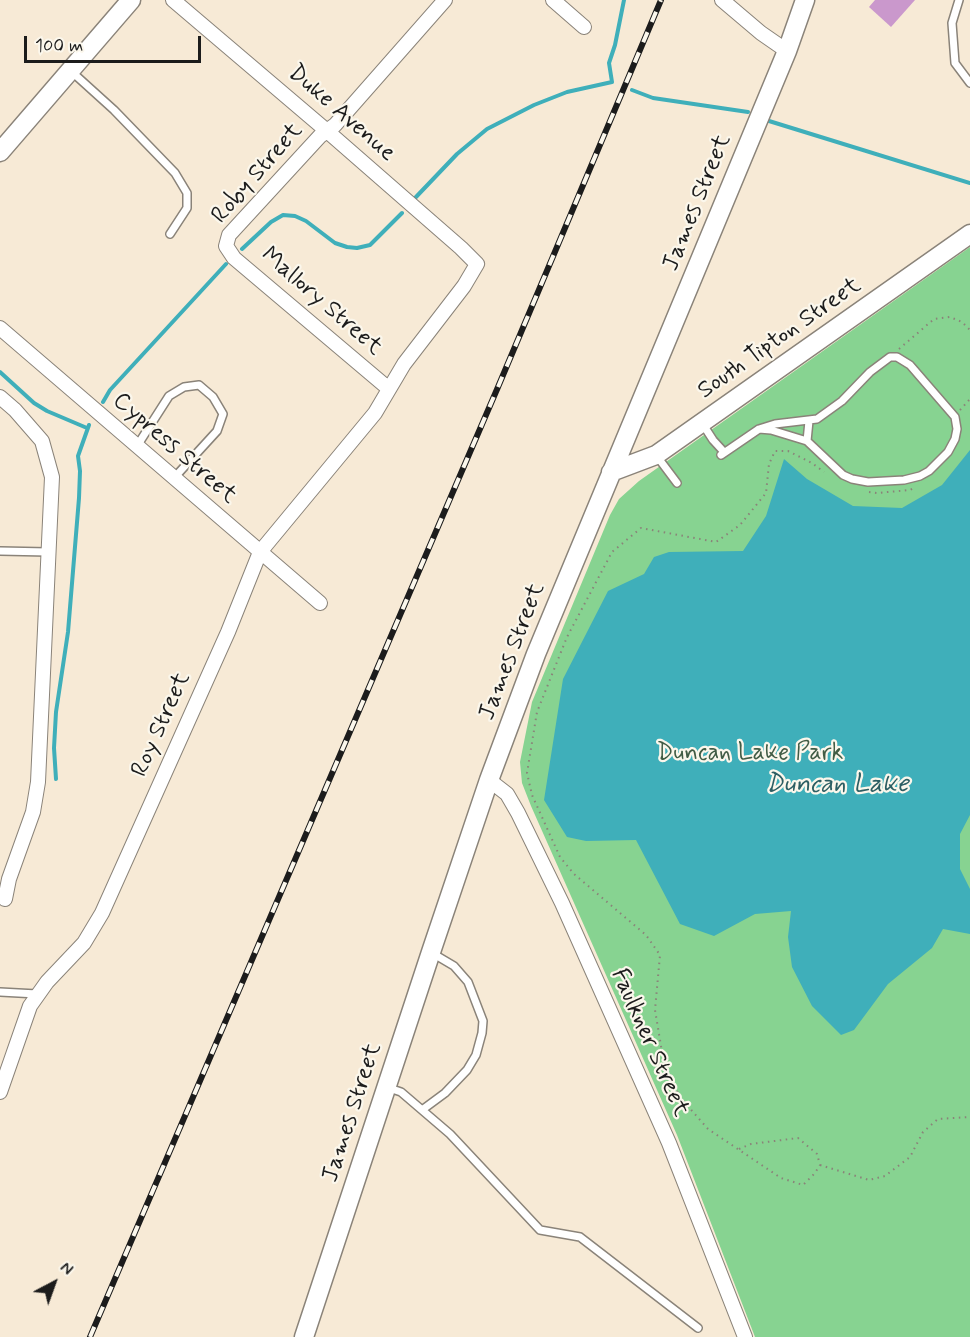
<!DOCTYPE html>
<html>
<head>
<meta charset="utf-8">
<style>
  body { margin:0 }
  #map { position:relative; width:970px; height:1337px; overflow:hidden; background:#f7ead6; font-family:Mynerve,sans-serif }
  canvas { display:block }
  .north { position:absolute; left:24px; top:1253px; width:60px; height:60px; -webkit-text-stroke:4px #fbf7ec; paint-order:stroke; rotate:41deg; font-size:16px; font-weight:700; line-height:24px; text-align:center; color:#1c1c1c }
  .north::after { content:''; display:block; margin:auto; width:21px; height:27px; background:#1c1c1c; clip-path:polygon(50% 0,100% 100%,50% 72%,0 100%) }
  .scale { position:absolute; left:24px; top:36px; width:177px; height:27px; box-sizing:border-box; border:3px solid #1c1c1c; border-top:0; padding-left:8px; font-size:18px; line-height:21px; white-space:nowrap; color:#1c1c1c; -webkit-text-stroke:4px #fbf7ec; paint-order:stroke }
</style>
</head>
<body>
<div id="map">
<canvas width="970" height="1337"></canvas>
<div class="north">N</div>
<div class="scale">100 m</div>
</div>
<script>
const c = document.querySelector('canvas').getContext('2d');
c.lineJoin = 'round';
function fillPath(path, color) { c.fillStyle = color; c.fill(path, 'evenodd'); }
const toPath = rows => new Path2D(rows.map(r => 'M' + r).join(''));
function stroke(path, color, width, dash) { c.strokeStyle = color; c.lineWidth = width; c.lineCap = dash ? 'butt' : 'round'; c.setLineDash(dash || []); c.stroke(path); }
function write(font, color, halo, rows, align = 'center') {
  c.font = font + ' Mynerve,sans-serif'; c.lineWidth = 4.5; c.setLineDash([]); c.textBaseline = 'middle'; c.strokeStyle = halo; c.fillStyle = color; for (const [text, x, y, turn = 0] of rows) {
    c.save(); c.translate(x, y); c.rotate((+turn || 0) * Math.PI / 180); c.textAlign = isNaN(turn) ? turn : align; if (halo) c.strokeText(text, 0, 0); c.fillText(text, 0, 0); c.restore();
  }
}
fillPath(toPath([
  [970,247,970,1337,755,1337,677,1135,531,806,522,783,520,762,532,702,610,515,619,499,639,481]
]), '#87d391');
fillPath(toPath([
  [970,450,970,815,960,834,960,869,970,889,970,934,943,929,932,948,888,984,854,1030,841,1035,812,1006,792,967,788,937,791,911,755,914,714,936,680,924,636,840,586,841,567,837,544,800,563,679,608,591,644,574,654,557,669,552,743,551,766,516,784,459,807,479,853,506,902,508,942,485]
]), '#3fafba');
stroke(toPath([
  [632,90,653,98,748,112],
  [769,121,970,183],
  [416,197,457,154,487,129,534,105,567,92,612,82,609,63,615,45,624,0],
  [242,249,271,222,283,215,295,216,306,221,335,243,347,247,357,248,370,245,402,213],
  [0,372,34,403,47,411,87,428],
  [103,402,110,390,226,264],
  [56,779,54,748,56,712,68,632,79,498,80,471,78,456,89,425]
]), '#3fafba', 4);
fillPath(toPath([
  [875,0,915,0,891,27,869,7]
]), '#ca98cc');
const lane = toPath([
  [959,0,952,23,955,63,970,83],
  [72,72,114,110,175,173,187,193,187,208,170,234],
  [702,423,713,440,724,452],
  [807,441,809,421],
  [137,446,169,396,184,387,199,385,213,397,223,414,217,431,174,478],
  [656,455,677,483],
  [721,455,759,429,775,424,817,419,842,401,870,372,890,357,897,357,910,365,955,417,957,429,955,439,948,452,929,471,920,476,904,480,868,482,852,479,843,475,807,441,771,430,759,429],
  [0,551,48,552],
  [0,992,37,994],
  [389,1088,401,1092,450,1134,540,1230,580,1237,698,1328],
  [422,1110,445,1093,467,1070,476,1055,482,1033,483,1021,468,982,454,966,432,953]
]);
const street = toPath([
  [553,0,584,27],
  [722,0,761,33,787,51],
  [0,328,320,603],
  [389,389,234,258,226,246,229,235,320,136,335,125,445,0],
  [0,397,15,410,42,441,52,477,38,782,33,812,9,879,5,899],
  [489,780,507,794,518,813,562,903,669,1143,745,1337],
  [0,1092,30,1006,47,982,84,943,102,913,228,632,260,552,375,413,404,364,464,286,477,264,461,248,327,131,173,0]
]);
const secondary = toPath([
  [0,152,131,0],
  [611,472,656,455,970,234],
  [304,1337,431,952,489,780,536,654,787,51,805,0]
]);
stroke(lane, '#8a8379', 10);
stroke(street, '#8a8379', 16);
stroke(secondary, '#8a8379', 21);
stroke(toPath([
  [899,349,934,319,950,317,962,322,970,330],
  [960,410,970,399],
  [869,492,877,493,910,490,914,488],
  [739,1149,751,1144,798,1138,817,1154,820,1165,815,1173,803,1185,781,1178,708,1129,679,1096,663,1058,655,1010,660,955,646,935,574,874,560,857,532,795,527,773,537,712,567,637,612,552,641,528,716,542,740,525,766,493,769,464,775,451,788,451,812,463,824,472],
  [820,1165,869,1180,885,1176,910,1157,923,1132,938,1119,970,1117]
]), '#8a8379', 2, [1.5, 4.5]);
stroke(lane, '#fff', 7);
stroke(street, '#fff', 14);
stroke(secondary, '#fff', 18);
const rail = toPath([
  [90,1337,498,387,661,0]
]);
stroke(rail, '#1c1c1c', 6);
stroke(rail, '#fbf7ec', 4, [11]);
write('24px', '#1c1c1c', '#fbf7ec', [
  ["Duke Avenue",341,114,41],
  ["Roby Street",258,174,-49],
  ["James Street",698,203,-68],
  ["Mallory Street",321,302,41],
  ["South Tipton Street",780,339,-35],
  ["Cypress Street",174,449,41],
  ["James Street",513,652,-69],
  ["Roy Street",162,725,-66],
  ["Faulkner Street",649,1043,66],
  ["James Street",353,1113,-72]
]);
write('24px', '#415c45', '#fbf7ec', [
  ["Duncan Lake Park",750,754]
]);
write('italic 26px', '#2c5e63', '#fbf7ec', [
  ["Duncan Lake",837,786]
]);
</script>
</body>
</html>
